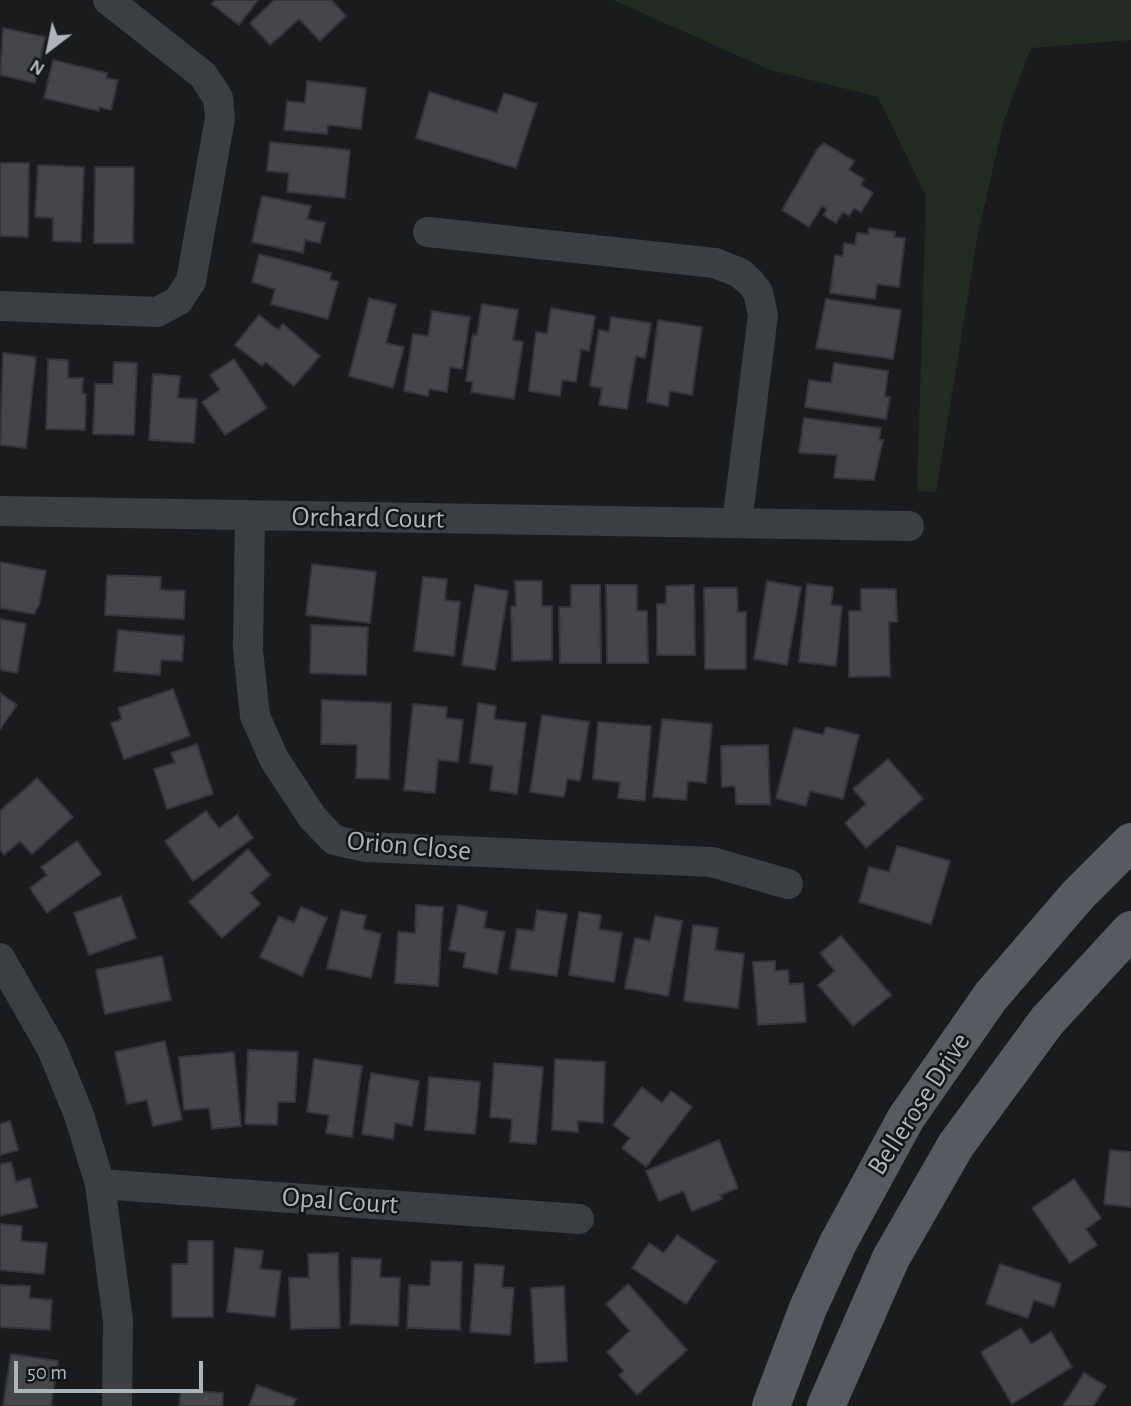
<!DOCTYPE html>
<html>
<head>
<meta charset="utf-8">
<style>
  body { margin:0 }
  #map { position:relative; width:1131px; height:1406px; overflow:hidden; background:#1a1b1c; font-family:"Alegreya Sans",sans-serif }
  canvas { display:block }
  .north { position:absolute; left:14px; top:14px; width:70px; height:70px; -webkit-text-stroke:5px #151618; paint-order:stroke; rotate:212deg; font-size:19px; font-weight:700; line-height:28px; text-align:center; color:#acb5bc }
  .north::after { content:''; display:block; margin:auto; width:24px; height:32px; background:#acb5bc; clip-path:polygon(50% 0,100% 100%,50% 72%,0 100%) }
  .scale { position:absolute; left:14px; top:1361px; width:189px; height:32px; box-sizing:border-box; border:4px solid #acb5bc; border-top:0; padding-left:9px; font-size:21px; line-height:24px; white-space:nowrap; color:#acb5bc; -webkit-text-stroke:5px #151618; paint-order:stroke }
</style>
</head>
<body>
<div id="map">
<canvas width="1131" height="1406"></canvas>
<div class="north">N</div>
<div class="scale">50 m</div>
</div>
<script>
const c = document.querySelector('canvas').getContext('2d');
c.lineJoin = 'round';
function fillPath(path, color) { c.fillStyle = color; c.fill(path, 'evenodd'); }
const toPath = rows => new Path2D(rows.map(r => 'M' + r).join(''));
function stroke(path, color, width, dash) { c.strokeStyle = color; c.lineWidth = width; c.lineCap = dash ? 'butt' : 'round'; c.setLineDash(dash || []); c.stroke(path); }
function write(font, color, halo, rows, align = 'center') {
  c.font = font + ' "Alegreya Sans",sans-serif'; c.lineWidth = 5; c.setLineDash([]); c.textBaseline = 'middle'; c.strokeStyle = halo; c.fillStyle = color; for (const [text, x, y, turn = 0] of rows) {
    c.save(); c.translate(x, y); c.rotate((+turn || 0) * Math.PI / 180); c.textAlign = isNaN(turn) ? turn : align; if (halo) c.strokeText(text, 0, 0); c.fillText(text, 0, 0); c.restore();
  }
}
fillPath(toPath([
  [613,0,1131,0,1131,40,1031,48,1004,120,978,234,936,492,917,491,926,196,878,97,770,70]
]), '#222b21');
const building = toPath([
  [215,0,258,0,239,25,212,4,215,0],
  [274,0,331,0,346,16,320,41,299,19,270,45,250,23,274,0],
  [3,28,45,37,35,83,0,75,3,28],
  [53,60,107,73,106,78,118,80,111,110,99,107,99,111,44,98,53,60],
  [307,81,366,88,361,129,328,125,327,134,284,130,287,101,305,103,307,81],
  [429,92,497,113,504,93,537,104,516,168,416,138,429,92],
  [270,142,350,150,345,198,287,192,289,173,267,171,270,142],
  [824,143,854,161,849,170,864,179,861,185,873,193,861,212,854,208,849,216,843,212,836,223,823,215,827,209,822,206,809,227,782,210,818,148,824,143],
  [0,163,29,163,28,237,0,236,0,163],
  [38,165,84,167,81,242,53,241,53,218,35,217,38,165],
  [95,167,134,167,133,243,94,243,95,167],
  [262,196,311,206,307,219,325,223,320,243,305,240,303,253,252,242,262,196],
  [869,228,895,232,894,237,905,238,899,287,877,284,875,299,830,293,835,255,843,256,844,243,855,245,857,233,868,234,869,228],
  [259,254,331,273,330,280,338,282,328,319,271,304,275,289,252,282,259,254],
  [369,298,396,305,386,343,404,347,393,388,349,376,369,298],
  [826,299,901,310,893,359,816,348,826,299],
  [482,304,518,310,513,340,523,342,514,399,471,392,473,382,466,381,473,334,477,335,482,304],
  [551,308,595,316,589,351,581,349,576,382,562,380,560,396,529,391,536,332,547,334,551,308],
  [432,311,470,317,462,369,450,367,447,392,429,389,428,396,404,391,413,334,428,336,432,311],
  [259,315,278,330,283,324,320,356,294,386,266,362,262,366,235,345,259,315],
  [611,317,651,323,645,358,636,356,627,409,599,405,602,388,590,386,599,330,609,332,611,317],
  [658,320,702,327,692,395,670,391,668,406,647,402,658,320],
  [3,353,36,357,26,448,0,445,3,353],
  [48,359,68,360,68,378,83,378,82,394,86,394,85,430,46,429,48,359],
  [234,359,267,408,225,435,202,402,220,390,210,375,234,359],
  [114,362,137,363,134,435,93,434,95,384,113,384,114,362],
  [834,363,888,371,885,396,890,397,886,419,805,407,809,380,831,383,834,363],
  [153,374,180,376,178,398,197,399,194,443,149,440,153,374],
  [804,418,881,428,879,440,883,440,874,480,834,478,837,455,799,453,804,418],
  [0,562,46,571,39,605,34,614,0,608,0,562],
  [312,564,376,572,370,623,306,615,312,564],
  [107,575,161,577,160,590,185,591,184,619,105,615,107,575],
  [423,577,447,579,445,600,460,602,454,656,414,651,423,577],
  [515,581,542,581,542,606,552,606,552,660,512,661,511,606,516,606,515,581],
  [767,581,801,587,787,665,754,659,767,581],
  [807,584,833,587,831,605,842,606,836,666,799,662,807,584],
  [475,585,508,591,495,670,462,665,475,585],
  [571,585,600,585,601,663,560,663,559,607,571,607,571,585],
  [606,585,637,585,637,611,647,611,648,663,607,663,606,585],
  [694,585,695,655,657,655,657,604,666,604,666,586,694,585],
  [704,588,737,588,738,612,746,612,746,669,705,669,704,588],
  [861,589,896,589,897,622,889,622,890,676,849,677,849,611,861,611,861,589],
  [0,619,26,624,17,673,0,670,0,619],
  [311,625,368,627,366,675,310,673,311,625],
  [118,630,184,636,182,661,161,660,160,675,114,671,118,630],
  [173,689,190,736,124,759,111,723,122,719,118,708,173,689],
  [0,693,17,705,0,729,0,693],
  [322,700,391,703,389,779,356,778,357,745,321,744,322,700],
  [478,703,496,706,494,719,526,723,517,794,490,790,493,766,470,763,478,703],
  [413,704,447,707,446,718,463,720,458,762,438,760,435,793,404,790,413,704],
  [542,715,589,722,580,781,567,779,564,797,530,792,542,715],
  [662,719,712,724,706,783,688,781,686,800,653,797,662,719],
  [598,722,651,726,645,801,618,798,620,782,593,779,598,722],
  [826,727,859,735,843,799,810,791,806,806,776,798,794,728,823,735,826,727],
  [197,744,213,794,167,809,154,769,175,763,171,753,197,744],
  [768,745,770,804,736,804,735,786,722,787,721,746,768,745],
  [888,759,923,799,866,848,845,823,866,804,853,789,888,759],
  [37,778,73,817,32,854,20,841,4,855,0,850,0,811,37,778],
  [206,811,219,828,237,815,253,838,193,881,165,841,206,811],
  [77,841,101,874,47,913,30,888,47,875,41,867,77,841],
  [897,846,950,861,931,924,859,902,869,867,889,872,897,846],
  [248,849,270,875,250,893,260,904,222,938,189,902,248,849],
  [121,896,136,938,89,955,74,913,121,896],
  [416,905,443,907,438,986,395,983,398,932,415,933,416,905],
  [458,905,487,912,484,928,505,932,497,974,463,967,466,953,449,950,458,905],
  [301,907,327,918,302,976,260,957,279,916,294,923,301,907],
  [341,910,366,916,363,929,381,934,371,978,327,968,341,910],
  [537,910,567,914,557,976,510,969,517,929,534,931,537,910],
  [579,912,601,915,599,929,622,933,614,982,569,975,579,912],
  [655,916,682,921,668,996,625,988,635,938,650,941,655,916],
  [693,925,718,928,715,950,744,954,738,1008,684,1001,693,925],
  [841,936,891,995,853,1026,818,985,835,971,820,953,841,936],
  [162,956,171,1000,105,1014,96,970,162,956],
  [775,961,775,971,788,970,789,984,803,983,806,1022,758,1025,753,962,775,961],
  [165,1041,182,1120,153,1126,147,1100,127,1104,115,1052,165,1041],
  [248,1050,298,1052,295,1102,278,1102,277,1125,245,1124,248,1050],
  [234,1052,241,1126,212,1129,209,1108,184,1110,179,1057,234,1052],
  [314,1059,362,1066,352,1137,326,1133,329,1115,307,1112,314,1059],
  [555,1059,605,1062,603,1123,578,1121,578,1132,552,1130,555,1059],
  [494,1063,543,1067,536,1144,510,1142,512,1119,490,1117,494,1063],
  [371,1073,419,1081,412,1126,395,1123,393,1139,362,1134,371,1073],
  [429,1077,480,1082,475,1134,425,1130,429,1077],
  [642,1087,662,1103,671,1091,692,1107,646,1167,622,1148,630,1138,613,1125,642,1087],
  [10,1121,18,1150,0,1155,0,1124,10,1121],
  [719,1140,738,1188,720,1195,722,1199,692,1211,683,1191,659,1201,646,1171,719,1140],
  [1110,1150,1131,1152,1131,1207,1104,1204,1110,1150],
  [11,1162,16,1182,30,1178,37,1207,0,1216,0,1164,11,1162],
  [1074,1179,1101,1218,1086,1229,1097,1245,1070,1263,1032,1208,1074,1179],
  [0,1224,22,1226,21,1241,47,1243,44,1274,0,1270,0,1224],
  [677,1235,716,1261,686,1304,632,1268,649,1243,664,1253,677,1235],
  [188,1241,213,1241,213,1317,172,1317,172,1264,188,1264,188,1241],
  [235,1248,263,1251,260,1269,281,1271,275,1317,227,1312,235,1248],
  [338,1253,340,1328,291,1329,289,1278,309,1278,308,1254,338,1253],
  [352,1258,381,1259,380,1277,400,1278,398,1326,350,1324,352,1258],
  [431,1261,462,1262,460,1330,407,1328,409,1285,430,1286,431,1261],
  [475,1264,504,1266,502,1287,514,1288,510,1335,470,1332,475,1264],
  [1000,1264,1061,1284,1054,1307,1034,1300,1028,1318,986,1304,1000,1264],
  [628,1284,687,1350,637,1395,619,1375,624,1371,607,1352,630,1331,606,1304,628,1284],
  [0,1285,30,1286,29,1298,52,1300,50,1330,0,1327,0,1285],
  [564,1286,567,1361,535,1363,531,1288,564,1286],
  [1021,1328,1031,1344,1051,1332,1072,1367,1012,1404,981,1352,1021,1328],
  [11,1354,58,1361,51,1406,3,1406,11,1354],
  [1084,1373,1106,1386,1093,1406,1063,1406,1084,1373],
  [257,1385,296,1399,293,1406,249,1406,257,1385],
  [181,1390,223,1393,222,1406,179,1406,181,1390]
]);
fillPath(building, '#444649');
stroke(building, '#343539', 2);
stroke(toPath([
  [428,232,715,263,740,273,750,282,758,292,763,315,737,523],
  [0,306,157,312,178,301,191,281,220,118,218,98,203,75,108,0],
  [0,511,909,526],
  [250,516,248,650,255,716,274,759,312,817,334,840,366,847,712,862,788,884],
  [0,958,52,1049,79,1115,100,1184,118,1321,117,1406],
  [100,1184,579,1219]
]), '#3b3e42', 30);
stroke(toPath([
  [771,1406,808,1308,838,1243,906,1118,991,996,1077,896,1131,842],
  [826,1406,891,1258,956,1145,1047,1021,1131,930]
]), '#575b61', 38);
write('28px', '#acb5bc', '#151618', [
  ["Orchard Court",368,518,1],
  ["Orion Close",409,846,5],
  ["Bellerose Drive",919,1104,-57],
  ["Opal Court",340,1201,4]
]);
</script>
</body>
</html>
